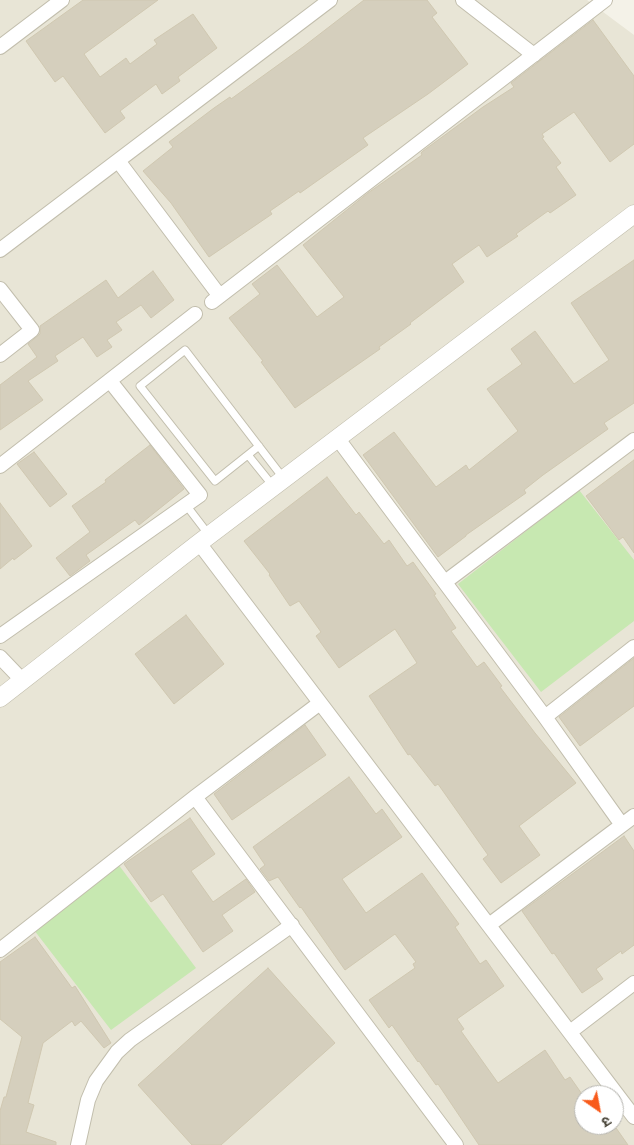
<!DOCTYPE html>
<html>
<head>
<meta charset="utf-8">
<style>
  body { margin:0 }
  #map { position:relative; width:634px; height:1145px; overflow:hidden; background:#f4f2e8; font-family:Arial,"Noto Sans Devanagari",sans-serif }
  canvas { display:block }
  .north { position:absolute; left:574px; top:1085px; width:50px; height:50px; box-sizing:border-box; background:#fff; border:1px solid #b5b4af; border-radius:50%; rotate:147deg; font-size:14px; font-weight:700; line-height:20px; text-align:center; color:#474337 }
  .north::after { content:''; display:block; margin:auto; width:18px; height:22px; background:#f85b1b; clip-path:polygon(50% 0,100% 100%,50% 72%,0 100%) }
</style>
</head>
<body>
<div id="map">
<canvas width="634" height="1145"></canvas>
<div class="north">उ</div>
</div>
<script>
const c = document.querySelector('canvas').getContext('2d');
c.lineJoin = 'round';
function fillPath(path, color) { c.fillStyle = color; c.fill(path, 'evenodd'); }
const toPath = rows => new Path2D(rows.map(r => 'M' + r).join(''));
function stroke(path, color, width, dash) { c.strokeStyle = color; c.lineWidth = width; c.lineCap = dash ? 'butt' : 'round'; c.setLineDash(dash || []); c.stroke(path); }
fillPath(toPath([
  [0,0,587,0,634,35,634,1145,0,1145],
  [584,1095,614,1095,614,1125,584,1125]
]), '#e8e5d6');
fillPath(toPath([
  [579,490,634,560,634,621,541,692,458,584],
  [118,864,196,968,111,1030,34,930]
]), '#c7e8b1');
const building = toPath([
  [83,0,158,0,84,54,100,77,126,58,130,64,157,44,154,40,193,14,217,48,178,77,180,81,162,94,156,84,120,111,125,118,105,133,63,76,55,82,26,41,83,0],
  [364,0,427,0,437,13,432,17,468,64,428,94,363,138,368,145,300,193,299,191,270,211,272,214,209,257,171,203,143,171,173,147,169,142,214,108,230,97,231,99,303,47,364,0],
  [593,20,634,76,634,144,610,162,574,112,542,134,544,137,542,138,561,163,556,167,576,195,550,213,548,211,516,234,518,236,487,257,479,245,452,264,464,282,410,323,411,324,379,347,380,349,295,408,261,362,263,361,229,318,260,294,252,284,277,265,317,317,344,297,303,245,368,193,422,155,421,153,423,151,483,107,514,87,511,83,593,20],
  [634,260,634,403,604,423,608,429,543,475,524,490,526,493,466,535,466,536,438,557,363,455,394,432,436,487,466,465,469,470,518,431,487,389,522,364,511,349,535,331,574,384,609,360,571,303,634,260],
  [153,271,174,300,151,318,141,305,116,322,122,330,107,340,112,347,97,357,83,337,55,356,58,361,28,381,43,400,0,430,0,385,37,357,28,344,40,334,40,326,106,280,118,298,153,271],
  [150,445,184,489,139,525,135,520,86,555,90,561,70,576,56,558,90,532,72,506,106,482,105,480,150,445],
  [34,452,67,494,50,507,17,464,34,452],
  [634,460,634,553,623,537,619,540,586,496,634,460],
  [327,477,356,515,359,512,384,544,389,540,407,566,413,562,436,594,434,595,456,628,451,631,477,667,484,662,502,686,500,687,535,733,576,783,519,826,540,855,501,883,483,859,488,855,438,784,435,786,410,754,408,755,369,696,417,663,395,629,339,668,316,636,321,632,299,601,290,606,269,575,270,574,244,541,327,477],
  [0,503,32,546,14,560,13,558,0,569,0,503],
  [186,615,224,664,174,704,135,654,186,615],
  [634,658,634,706,580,746,559,717,634,658],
  [305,725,326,755,232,820,214,794,305,725],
  [349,777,376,814,382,809,402,837,342,879,366,913,422,873,459,924,455,927,480,964,486,960,504,986,457,1019,464,1029,461,1031,498,1083,545,1050,565,1080,570,1077,584,1097,584,1125,614,1125,628,1145,479,1145,438,1084,436,1085,419,1061,418,1062,392,1025,389,1028,369,1000,415,968,413,964,416,962,395,934,345,970,301,907,300,908,278,877,269,881,260,869,265,865,253,847,349,777],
  [190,818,215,854,191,871,213,902,246,879,255,892,222,915,233,931,203,952,163,894,151,902,124,864,190,818],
  [624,836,634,851,634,945,622,954,621,951,596,969,603,979,582,993,554,953,552,954,522,911,624,836],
  [35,937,72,988,75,986,111,1043,104,1048,81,1021,75,1026,72,1021,43,1043,28,1103,34,1105,26,1132,56,1142,56,1145,0,1145,0,1111,4,1097,6,1097,22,1037,0,1019,0,962,35,937],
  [268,968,335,1043,221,1145,192,1145,138,1085,268,968]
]);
fillPath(building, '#d5cfbd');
stroke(building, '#d0c8b1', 1);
const service = toPath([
  [259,446,215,481,140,386,185,350,284,479],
  [248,455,273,486],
  [186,505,209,535]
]);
const minor = toPath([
  [463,0,534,55],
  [0,47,62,0],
  [119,162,219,295],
  [0,250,330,0],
  [0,289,32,330,0,355],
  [212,302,605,0],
  [338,439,545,717,622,825],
  [0,466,195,314],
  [199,543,634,1117],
  [445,582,634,440],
  [0,636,200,495,110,381],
  [0,657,22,680],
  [545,717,634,647],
  [195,797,456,1145],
  [489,925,634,816],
  [0,950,195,797,320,703],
  [570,1032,634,983],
  [78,1145,88,1100,96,1081,117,1052,130,1040,292,925]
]);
const tertiary = toPath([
  [0,698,199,543,634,214]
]);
stroke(service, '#c2bead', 9);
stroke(minor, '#c2bead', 16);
stroke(tertiary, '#c2bead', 19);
stroke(service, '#fff', 7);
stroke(minor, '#fff', 14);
stroke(tertiary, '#fff', 18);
</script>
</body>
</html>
